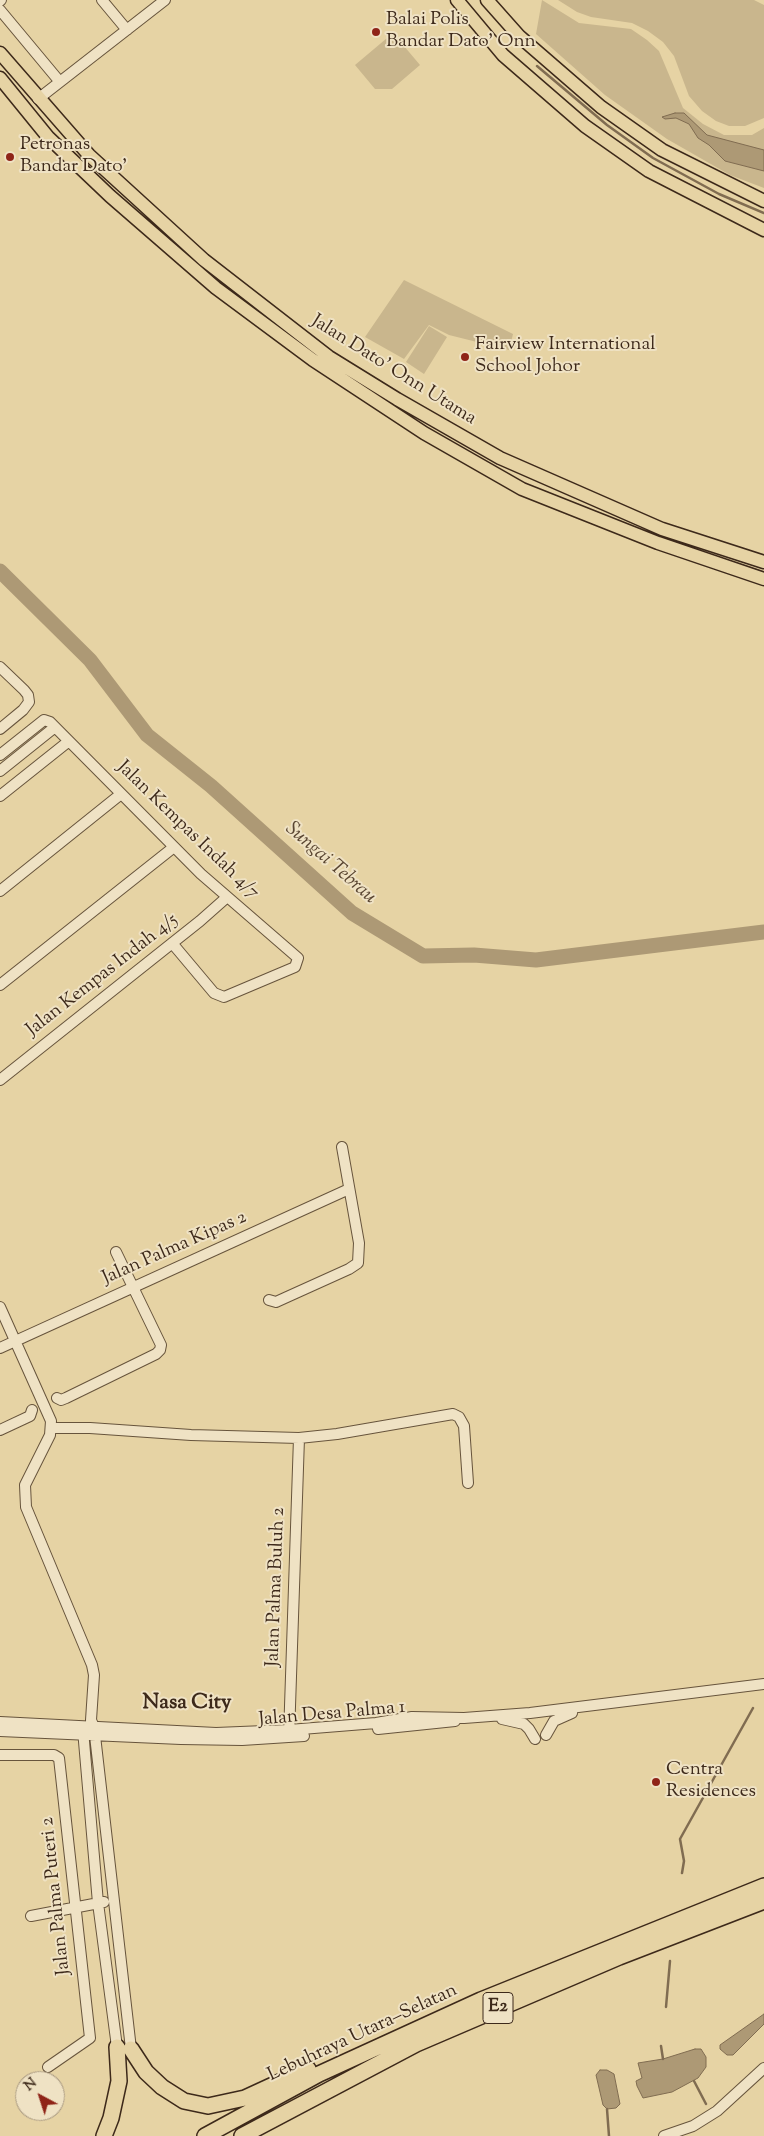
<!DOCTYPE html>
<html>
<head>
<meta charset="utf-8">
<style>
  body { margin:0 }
  #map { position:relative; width:764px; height:2136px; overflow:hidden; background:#e6d3a4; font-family:"Sorts Mill Goudy",serif }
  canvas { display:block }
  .north { position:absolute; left:15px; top:2071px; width:50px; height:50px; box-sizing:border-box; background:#efe2c4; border:1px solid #a89880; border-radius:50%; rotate:320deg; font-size:14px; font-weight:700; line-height:20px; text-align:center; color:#3d291a }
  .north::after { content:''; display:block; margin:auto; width:18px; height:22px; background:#8f2418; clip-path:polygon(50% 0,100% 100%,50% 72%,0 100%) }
</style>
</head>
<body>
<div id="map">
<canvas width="764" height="2136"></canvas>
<div class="north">N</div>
</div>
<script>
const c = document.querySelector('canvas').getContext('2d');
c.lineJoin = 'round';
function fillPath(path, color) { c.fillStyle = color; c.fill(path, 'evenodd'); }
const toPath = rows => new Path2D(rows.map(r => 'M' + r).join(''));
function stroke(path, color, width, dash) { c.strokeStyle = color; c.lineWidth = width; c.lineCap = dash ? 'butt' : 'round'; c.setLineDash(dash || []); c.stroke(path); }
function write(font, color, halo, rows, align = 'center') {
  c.font = font + ' "Sorts Mill Goudy",serif'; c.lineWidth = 4; c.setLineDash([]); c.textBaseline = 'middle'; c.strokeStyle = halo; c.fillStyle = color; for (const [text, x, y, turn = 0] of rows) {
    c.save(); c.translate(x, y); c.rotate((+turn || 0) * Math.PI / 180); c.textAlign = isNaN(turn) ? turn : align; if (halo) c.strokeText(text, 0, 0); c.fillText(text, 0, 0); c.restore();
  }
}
fillPath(toPath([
  [542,0,579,23,631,29,647,40,659,51,683,108,703,124,724,135,752,135,764,128,764,188,730,175,667,139,605,95,536,34],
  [558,0,754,0,764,5,764,118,745,126,729,126,716,121,702,111,689,96,674,56,663,42,648,31,632,23,591,17,577,12],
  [393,33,420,65,392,89,375,89,355,65],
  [404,280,513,334,509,350,449,335,429,325,404,359,365,337],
  [429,326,447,337,424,374,406,362]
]), '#c9b68d');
const water = toPath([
  [675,113,684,113,707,135,764,150,764,171,725,161,709,145,698,138,689,124,676,118,665,119,662,117,675,113],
  [764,2014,764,2024,733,2055,727,2055,720,2049,720,2045,764,2014],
  [695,2049,701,2049,706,2057,706,2067,698,2078,672,2092,643,2098,637,2086,636,2081,642,2078,638,2063,663,2059,695,2049],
  [600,2070,607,2070,614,2074,620,2104,616,2108,607,2109,603,2105,596,2075,600,2070]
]);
fillPath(water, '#ad9975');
stroke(water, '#806c51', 1);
stroke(toPath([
  [537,66,607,125,653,158,719,194,764,213],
  [682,1873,684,1861,680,1839,753,1708],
  [666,2007,670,1961],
  [661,2046,663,2059],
  [694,2081,706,2104],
  [607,2109,609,2136]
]), '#806c51', 2.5);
stroke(toPath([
  [0,571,90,660,147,735,211,786,352,913,423,956,474,955,536,960,764,932]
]), '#ad9975', 15);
const minor = toPath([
  [102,0,127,30],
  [0,1,1,0],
  [0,10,60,82],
  [38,99,165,0],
  [0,667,24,690,28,695,29,702,23,710,0,729],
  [0,755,44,720,50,722,201,874,298,958,295,967,224,997,214,993,172,943],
  [0,771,55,727],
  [0,796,69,741],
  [0,891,121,794],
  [0,985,174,847],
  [0,1080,200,921,226,898],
  [269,1300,276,1302,287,1297,349,1269,358,1263,359,1243,342,1147],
  [0,1307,51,1421,50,1435,25,1485,26,1507,92,1665,94,1675,91,1720,94,1727,131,2049],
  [0,1348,349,1189],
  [57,1398,61,1400,66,1398,156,1354,160,1350,161,1345,116,1252],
  [52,1428,90,1428,191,1435,299,1438,337,1434,453,1414,459,1417,464,1426,468,1483],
  [0,1430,30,1416,32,1410],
  [502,1719,524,1724,529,1729,535,1739],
  [0,1722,216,1733,289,1730,376,1723,412,1717,464,1718,530,1713,764,1684],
  [378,1729,455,1721],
  [83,1730,98,1903,117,2047],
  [0,1731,181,1739,242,1740,304,1736],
  [546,1735,554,1721,572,1713],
  [289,1736,299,1438],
  [0,1755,54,1755,59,1758,90,2038,48,2067],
  [31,1916,104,1902],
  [664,2136,693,2126,717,2111,764,2068]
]);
const major = toPath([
  [457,0,503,55,585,126,649,171,764,230],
  [487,0,519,36,601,107,662,150,764,201],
  [0,53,89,155,204,260,329,357,397,399,500,458,662,529,764,562],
  [0,78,48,137,110,196,216,288,313,360,424,433,522,489,658,543,764,579]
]);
const highway = toPath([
  [131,2049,146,2072,162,2087,184,2101,208,2106,245,2098,308,2069],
  [104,2136,111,2118,119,2081,117,2047],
  [205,2136,319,2074,481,2000,764,1886],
  [242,2136,416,2044,619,1957,764,1901]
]);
stroke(minor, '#67543c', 12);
stroke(major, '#3d291a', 15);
stroke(highway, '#3d291a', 18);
stroke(minor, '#efe2c4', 10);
stroke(major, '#e6d3a4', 12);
stroke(highway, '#e6d3a4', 15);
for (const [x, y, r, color] of [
  [376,32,5,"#8f2418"],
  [10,157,5,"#8f2418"],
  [465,357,5,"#8f2418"],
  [656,1782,5,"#8f2418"]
]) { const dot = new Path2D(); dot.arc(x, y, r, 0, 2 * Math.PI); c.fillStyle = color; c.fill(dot); stroke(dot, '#efe2c4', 2); }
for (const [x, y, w] of [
  [498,2008,30]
]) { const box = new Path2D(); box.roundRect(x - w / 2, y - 15.5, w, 31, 4); c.fillStyle = '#efe2c4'; c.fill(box); stroke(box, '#3d291a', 1); }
write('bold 18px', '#3d291a', null, [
  ["E2",498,2008]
]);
write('19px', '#3d291a', '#efe2c4', [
  ["Balai Polis",386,21],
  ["Bandar Dato' Onn",386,43],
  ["Petronas",20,146],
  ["Bandar Dato'",20,168],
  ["Fairview International",475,346],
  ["School Johor",475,368],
  ["Centra",666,1771],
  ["Residences",666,1793]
], 'left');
write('19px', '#3d291a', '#efe2c4', [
  ["Jalan Dato' Onn Utama",393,371,32],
  ["Jalan Kempas Indah 4/7",187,831,44],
  ["Jalan Kempas Indah 4/5",103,976,-38],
  ["Jalan Palma Kipas 2",175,1249,-24],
  ["Jalan Palma Buluh 2",277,1587,-88],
  ["Jalan Desa Palma 1",332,1715,-5],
  ["Jalan Palma Puteri 2",57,1896,-96],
  ["Lebuhraya Utara–Selatan",363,2034,-25]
]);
write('italic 20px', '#594531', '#efe2c4', [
  ["Sungai Tebrau",330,864,41]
]);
write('bold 21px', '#3d291a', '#efe2c4', [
  ["Nasa City",187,1704]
]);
</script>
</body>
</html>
